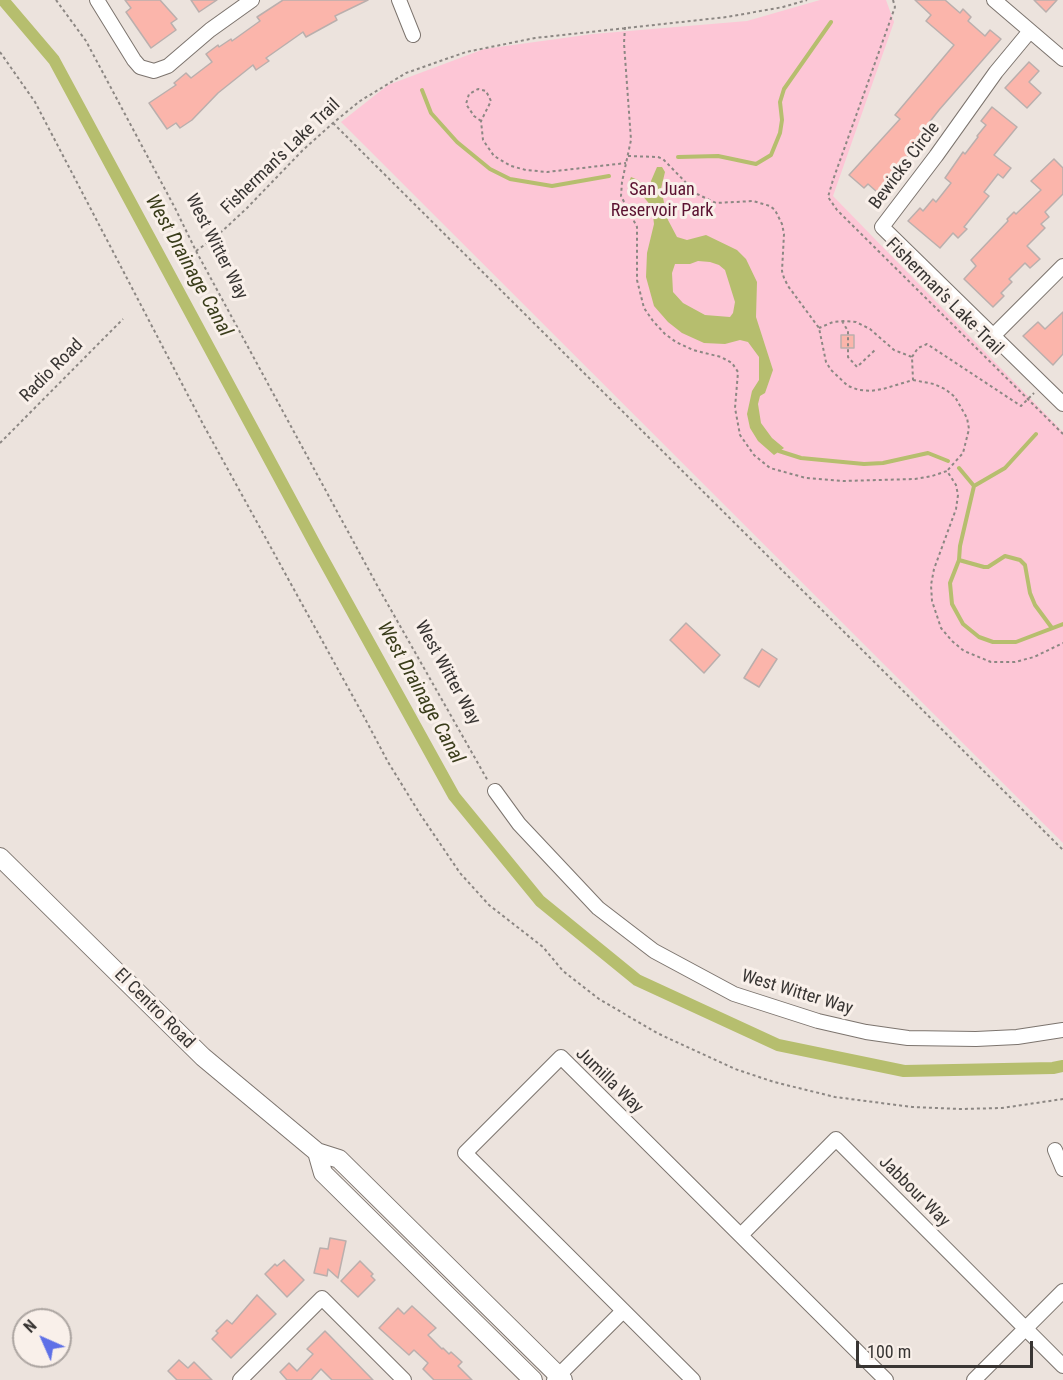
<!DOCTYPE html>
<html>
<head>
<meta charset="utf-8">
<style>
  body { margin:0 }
  #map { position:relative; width:1063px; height:1380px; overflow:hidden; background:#ece3dd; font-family:"Roboto Condensed",sans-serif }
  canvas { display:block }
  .north { position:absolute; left:12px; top:1308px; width:60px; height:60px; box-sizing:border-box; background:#f9f0ea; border:2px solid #aca5a1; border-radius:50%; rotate:315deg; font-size:16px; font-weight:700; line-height:24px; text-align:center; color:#383533 }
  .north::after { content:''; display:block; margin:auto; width:21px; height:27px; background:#5e70e7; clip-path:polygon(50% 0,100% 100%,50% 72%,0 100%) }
  .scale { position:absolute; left:856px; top:1341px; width:177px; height:27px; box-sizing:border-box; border:3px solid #383533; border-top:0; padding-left:8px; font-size:18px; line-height:21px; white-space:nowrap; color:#383533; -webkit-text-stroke:4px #f9f0ea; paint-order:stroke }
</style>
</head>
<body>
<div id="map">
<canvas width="1063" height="1380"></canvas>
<div class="north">N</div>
<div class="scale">100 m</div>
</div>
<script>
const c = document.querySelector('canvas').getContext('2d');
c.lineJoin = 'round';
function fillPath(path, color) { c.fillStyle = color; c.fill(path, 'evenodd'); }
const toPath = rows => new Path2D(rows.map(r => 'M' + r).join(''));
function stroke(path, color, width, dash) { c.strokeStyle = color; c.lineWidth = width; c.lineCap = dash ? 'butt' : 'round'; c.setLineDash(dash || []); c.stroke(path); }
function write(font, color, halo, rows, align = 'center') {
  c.font = font + ' "Roboto Condensed",sans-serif'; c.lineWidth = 6; c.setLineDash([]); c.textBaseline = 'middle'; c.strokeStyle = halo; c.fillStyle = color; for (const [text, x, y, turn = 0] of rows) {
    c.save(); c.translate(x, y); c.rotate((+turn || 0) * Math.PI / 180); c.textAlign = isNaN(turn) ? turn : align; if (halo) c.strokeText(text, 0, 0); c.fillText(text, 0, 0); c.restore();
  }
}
fillPath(toPath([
  [820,0,886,0,894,22,833,196,1063,432,1063,843,341,122,388,85,484,49,593,34,747,21]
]), '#fdc6d6');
fillPath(toPath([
  [657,167,662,167,665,172,661,189,668,220,677,237,687,240,706,235,737,250,746,259,757,282,756,317,773,370,765,393,760,396,758,404,761,423,772,438,784,448,774,455,758,441,750,428,747,414,752,391,759,380,759,357,748,342,740,340,725,344,704,343,682,333,668,322,654,306,646,277,647,253,654,224,652,207,636,188,630,187,628,184,631,177,638,180,646,188,652,186,651,181],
  [698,261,710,262,719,265,725,270,735,302,733,313,730,317,705,315,683,303,673,292,672,273,675,264,690,264]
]), '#b6be6e');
stroke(toPath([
  [422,90,431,113,457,142,490,169,510,179,552,186,609,176],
  [678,157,718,156,756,164,771,155,780,133,782,120,780,102,784,89,831,22],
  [1036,434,1005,468,974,486,960,546,959,560,950,583,952,604,963,624,979,637,993,642,1016,642,1063,624],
  [779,451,801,458,864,464,883,463,928,453,948,461],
  [959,468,974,486],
  [959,560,984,567,988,567,1005,556,1020,560,1025,565,1030,593,1035,605,1052,628]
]), '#b6be6e', 4);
stroke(toPath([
  [3,0,54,60,317,548,454,796,540,901,637,980,778,1045,904,1071,1053,1068,1063,1066]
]), '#b6be6e', 12);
const building = toPath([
  [125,0,160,0,177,19,171,23,176,30,151,48,126,12,131,8,125,0],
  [191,0,217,0,199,12,191,0],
  [283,0,368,0,335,16,337,20,306,37,303,32,266,58,269,61,256,70,253,65,218,93,192,120,180,128,176,123,167,129,149,103,176,85,174,83,186,73,191,78,212,62,206,54,218,45,219,47,231,39,232,41,260,21,257,17,283,0],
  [915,0,945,0,960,13,963,9,971,17,968,21,985,36,990,30,1001,39,939,110,917,138,921,141,877,192,868,184,864,188,849,175,900,119,895,115,954,45,926,21,931,15,915,0],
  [1034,0,1057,0,1046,12,1034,0],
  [1029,62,1039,71,1029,82,1041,93,1027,108,1005,88,1029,62],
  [992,107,1017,127,994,155,1011,168,1003,178,998,174,984,192,989,196,964,227,967,229,958,238,953,233,940,248,908,221,920,208,923,211,933,199,936,202,951,183,945,178,963,152,965,154,978,137,977,136,986,125,981,121,992,107],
  [1054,159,1063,168,1063,194,1045,212,1049,217,1041,224,1045,228,1027,246,1040,259,1030,268,1025,263,1009,279,1012,282,1001,293,1004,296,993,307,964,279,976,266,971,260,1008,221,1007,219,1014,212,1016,214,1041,190,1031,181,1054,159],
  [1063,312,1063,354,1053,365,1023,336,1038,322,1045,329,1063,312],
  [841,335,854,335,854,348,841,348,841,335],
  [686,623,720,655,704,673,670,640,686,623],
  [762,649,777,659,759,687,744,678,762,649],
  [330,1238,346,1241,338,1278,328,1269,327,1276,314,1273,320,1248,328,1249,330,1238],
  [284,1260,304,1280,287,1297,265,1274,275,1264,277,1266,284,1260],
  [360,1261,373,1274,371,1276,375,1280,358,1297,341,1281,360,1261],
  [257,1295,276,1314,231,1358,212,1339,218,1333,216,1331,227,1320,232,1324,257,1295],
  [412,1306,436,1328,428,1335,442,1349,443,1348,449,1354,451,1352,462,1362,458,1366,472,1380,434,1380,423,1369,428,1363,414,1350,409,1355,379,1328,398,1308,404,1314,412,1306],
  [325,1331,330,1336,373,1380,332,1380,321,1369,311,1380,287,1380,280,1372,289,1363,297,1371,313,1354,307,1349,325,1331],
  [179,1360,188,1368,194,1362,212,1380,177,1380,168,1371,179,1360]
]);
fillPath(building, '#fbb5ab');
stroke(building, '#baafad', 1.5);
const street = toPath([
  [97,0,134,60,140,67,154,71,168,66,210,30,252,0],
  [399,0,413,35],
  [994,0,1063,59],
  [1030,31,996,72,936,156,882,227,1063,404],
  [994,335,1063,266],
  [495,791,519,824,598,908,654,951,734,994,818,1021,866,1032,908,1038,976,1039,1017,1037,1063,1030],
  [1055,1150,1063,1169],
  [741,1235,836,1139,1063,1366],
  [240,1380,322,1298,404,1380],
  [554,1380,623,1311],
  [693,1380,465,1153,561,1057,886,1380],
  [974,1380,1063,1291]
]);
const secondary = toPath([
  [0,857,203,1057,317,1152,339,1159,563,1380],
  [317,1152,323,1173,533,1380]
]);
stroke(street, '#7c746e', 16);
stroke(secondary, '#7c746e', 20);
stroke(toPath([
  [56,0,86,41,175,208,196,251,378,587,488,781],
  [893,0,895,7,833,180,828,197,837,210,1063,434],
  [625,27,624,43,631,140,622,182,621,196,637,227,637,280,644,308,653,321,665,334,676,342,693,350,721,357,732,363,738,372,735,408,740,435,754,455,770,468,806,478,843,481,915,479,932,476,947,471,956,485,958,495,956,509,934,569,931,585,932,601,941,628,952,641,964,651,991,662,1015,662,1034,657,1063,643],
  [0,52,35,102,204,426,362,713,388,762,420,814,460,873,489,905,543,947,563,971,599,999,657,1033,735,1069,774,1082,835,1097,912,1107,960,1109,1002,1108,1063,1099],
  [481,121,474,116,466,104,469,94,478,89,486,91,491,101,481,121,483,140,494,156,511,166,526,170,547,172,626,163],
  [333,123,1063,850],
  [628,156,658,157,663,159,697,194,716,203,753,201,770,206,775,210,782,224,784,234,782,271,784,278,788,286,819,328,826,362,831,370,848,386,859,390,871,391,883,389,913,380,912,357,894,350,870,329,856,322,845,321,833,322,819,328],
  [196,251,217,236,247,208,302,151,333,123,360,101,406,73,466,52,535,38,727,17,783,7,807,0],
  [842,321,848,331,848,357,857,367,875,350],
  [912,357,918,348,927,344,1021,406,1034,393],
  [913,380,934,384,945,389,955,397,967,418,969,429,963,453,947,471],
  [0,443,123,319]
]), '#8c8783', 2, [3, 3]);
stroke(street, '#fff', 14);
stroke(secondary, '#fff', 18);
write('18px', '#383533', '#f9f0ea', [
  ["Fisherman’s Lake Trail",281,157,-44],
  ["Bewicks Circle",905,166,-53],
  ["West Witter Way",216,247,63],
  ["Fisherman’s Lake Trail",944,297,45],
  ["Radio Road",52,371,-45],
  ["West Witter Way",447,673,61],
  ["West Witter Way",797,993,17],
  ["El Centro Road",154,1009,45],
  ["Jumilla Way",609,1081,44],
  ["Jabbour Way",914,1192,45]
]);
write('18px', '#5b1231', '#f9f0ea', [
  ["San Juan",662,190],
  ["Reservoir Park",662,211]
]);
write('italic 20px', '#393c1a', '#f9f0ea', [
  ["West Drainage Canal",188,266,61],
  ["West Drainage Canal",420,693,61]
]);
</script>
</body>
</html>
